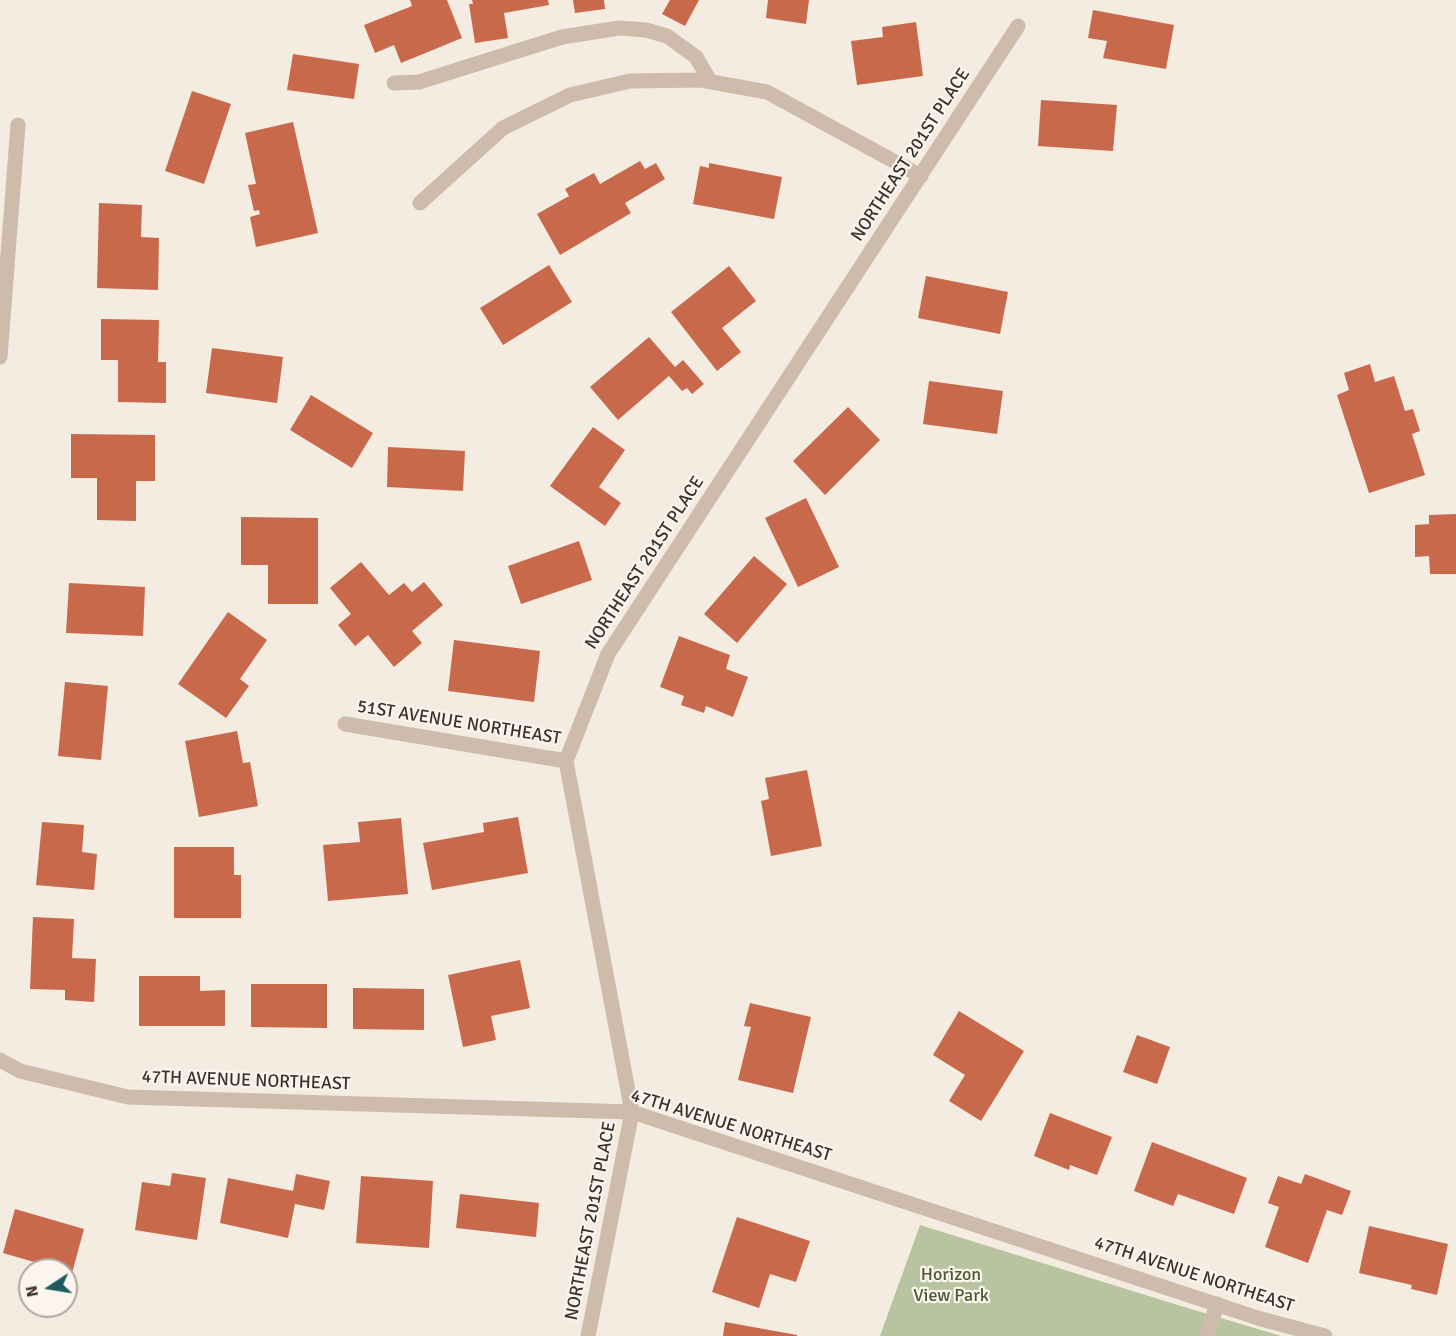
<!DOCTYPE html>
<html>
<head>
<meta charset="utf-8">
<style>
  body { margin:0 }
  #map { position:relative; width:1456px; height:1336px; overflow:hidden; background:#f4ebe1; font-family:Signika,sans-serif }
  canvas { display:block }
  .north { position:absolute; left:18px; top:1258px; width:60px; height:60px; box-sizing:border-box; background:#fbf5ee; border:2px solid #aea6a0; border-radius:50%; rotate:258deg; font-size:16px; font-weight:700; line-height:24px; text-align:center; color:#3b302b }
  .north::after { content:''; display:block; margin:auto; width:21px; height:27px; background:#1f5a5e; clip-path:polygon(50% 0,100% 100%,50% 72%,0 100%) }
</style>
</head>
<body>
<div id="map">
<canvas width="1456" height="1336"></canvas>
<div class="north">N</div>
</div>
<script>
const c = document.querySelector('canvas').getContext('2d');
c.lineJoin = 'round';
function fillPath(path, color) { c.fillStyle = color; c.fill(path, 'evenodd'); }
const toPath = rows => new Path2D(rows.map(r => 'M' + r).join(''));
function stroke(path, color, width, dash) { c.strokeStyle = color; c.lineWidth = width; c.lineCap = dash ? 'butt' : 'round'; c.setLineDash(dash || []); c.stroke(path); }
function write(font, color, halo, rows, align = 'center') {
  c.font = font + ' Signika,sans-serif'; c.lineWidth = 4.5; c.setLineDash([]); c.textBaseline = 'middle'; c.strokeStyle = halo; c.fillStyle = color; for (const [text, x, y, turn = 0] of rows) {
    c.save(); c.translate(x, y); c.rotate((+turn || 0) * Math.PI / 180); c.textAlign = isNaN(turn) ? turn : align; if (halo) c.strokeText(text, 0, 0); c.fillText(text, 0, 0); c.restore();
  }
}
fillPath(toPath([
  [920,1225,1181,1306,1281,1336,880,1336]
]), '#b8c4a0');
fillPath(toPath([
  [410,0,447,0,462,38,401,63,394,45,375,53,364,25,412,6],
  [472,0,548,0,549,5,504,13,508,38,475,43,469,4,473,4],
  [573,0,604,0,605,9,575,13],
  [670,0,699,0,685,26,662,14],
  [768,0,809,0,806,24,766,18],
  [1093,10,1174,25,1166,69,1103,58,1107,41,1088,38],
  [916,22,923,76,857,85,851,41,883,37,882,27],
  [293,54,359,64,354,99,287,90],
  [192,91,231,104,204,184,165,171],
  [1041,100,1117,105,1113,151,1038,146],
  [293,122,318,233,256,247,250,217,260,214,259,210,254,211,248,185,256,184,245,133],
  [640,161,645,169,656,163,665,179,625,203,631,213,560,255,537,214,569,196,565,189,594,173,600,184],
  [709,163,782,177,774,219,693,204,700,166,709,168],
  [99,203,142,205,141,237,159,238,158,290,97,288],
  [549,265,572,302,503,345,480,308],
  [729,266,756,301,722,328,741,352,717,371,671,312],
  [926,276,1008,292,1000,334,918,318],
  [101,319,159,320,158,362,166,362,166,403,118,402,118,360,101,360],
  [649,337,675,367,683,360,704,384,692,394,687,388,682,391,669,376,618,420,590,387],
  [212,348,283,357,277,403,206,393],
  [1370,364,1375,382,1394,376,1405,411,1413,409,1420,431,1412,434,1425,475,1369,493,1337,395,1349,390,1344,373],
  [929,381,1003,391,997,434,923,424],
  [311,395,373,433,352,468,290,430],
  [848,407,880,440,825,495,793,461],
  [593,427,625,450,599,487,621,503,605,526,550,486],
  [71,434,155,435,155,481,136,481,136,521,97,520,97,478,71,478],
  [388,447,465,451,463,491,387,487],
  [806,498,839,567,798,587,765,518],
  [1456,514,1456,574,1430,574,1429,556,1415,557,1415,525,1429,524,1429,515],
  [241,517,318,518,318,604,268,604,268,565,241,565],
  [579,541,592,580,521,604,508,566],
  [754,556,787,584,737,643,704,614],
  [361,562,389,595,404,583,412,592,424,582,443,605,412,631,422,643,394,667,368,635,355,646,338,625,351,614,330,588],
  [69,583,145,587,143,636,66,633],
  [228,612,267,640,240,679,249,686,226,718,178,684],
  [679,636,730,655,726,669,748,677,733,717,706,706,704,713,681,705,684,696,660,687],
  [454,640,540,651,534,702,448,691],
  [65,682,108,686,101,760,58,756],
  [237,731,243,763,250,762,258,806,199,817,185,741],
  [807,770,822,846,771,856,761,801,769,799,765,778],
  [518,817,528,873,432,890,423,843,484,832,483,823],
  [401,818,408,894,328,901,323,845,360,842,358,822],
  [42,822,84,825,82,852,97,854,94,890,36,885],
  [174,847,234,847,234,875,241,875,241,918,174,918],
  [33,917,74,919,72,958,96,959,94,1002,65,1000,65,990,30,989],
  [520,960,530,1008,491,1016,496,1040,463,1047,448,975],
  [139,976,200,976,200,991,225,990,225,1026,139,1026],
  [251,984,327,984,327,1028,251,1027],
  [353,988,424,989,424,1030,353,1029],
  [750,1003,811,1017,793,1093,738,1080,751,1027,744,1026],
  [959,1011,1024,1051,981,1121,949,1101,965,1075,933,1055],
  [1137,1035,1170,1047,1157,1084,1123,1072],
  [1050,1113,1112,1137,1097,1175,1070,1165,1069,1170,1034,1156],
  [1152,1142,1247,1178,1234,1214,1178,1194,1173,1206,1134,1191],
  [172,1173,206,1178,197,1240,135,1230,142,1182,170,1186],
  [296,1174,330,1181,324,1210,295,1204,288,1238,220,1223,228,1178,293,1191],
  [1305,1174,1351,1191,1342,1215,1327,1210,1308,1263,1265,1247,1279,1207,1268,1203,1278,1176,1301,1184],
  [361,1176,433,1181,429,1248,356,1243],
  [460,1194,539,1203,536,1237,456,1228],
  [15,1209,84,1229,72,1273,3,1253],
  [737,1217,810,1241,796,1282,770,1274,759,1308,712,1292],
  [1369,1226,1448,1244,1437,1295,1411,1289,1412,1285,1359,1273],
  [725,1322,797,1335,797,1336,723,1336]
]), '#c8694b');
stroke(toPath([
  [394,83,419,82,562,37,619,28,646,30,667,36,696,57,710,81],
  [420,203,503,128,570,95,630,81,701,80,767,92,921,176],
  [0,357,18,125],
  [345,724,566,761],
  [0,1060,20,1071,128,1097,632,1112,1261,1319,1325,1336],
  [588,1336,632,1112,566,761,608,654,1018,26],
  [1207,1336,1217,1304]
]), '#cdbbac', 15);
write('18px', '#3b302b', '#fbf5ee', [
  ["NORTHEAST 201ST PLACE",911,155,-57],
  ["NORTHEAST 201ST PLACE",645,563,-57],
  ["51ST AVENUE NORTHEAST",459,723,9],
  ["47TH AVENUE NORTHEAST",246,1081,2],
  ["47TH AVENUE NORTHEAST",731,1126,17],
  ["NORTHEAST 201ST PLACE",591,1221,-79],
  ["47TH AVENUE NORTHEAST",1194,1275,18]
]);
write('18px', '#4a5a2e', '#fbf5ee', [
  ["Horizon",951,1275],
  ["View Park",951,1296]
]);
</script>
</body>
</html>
